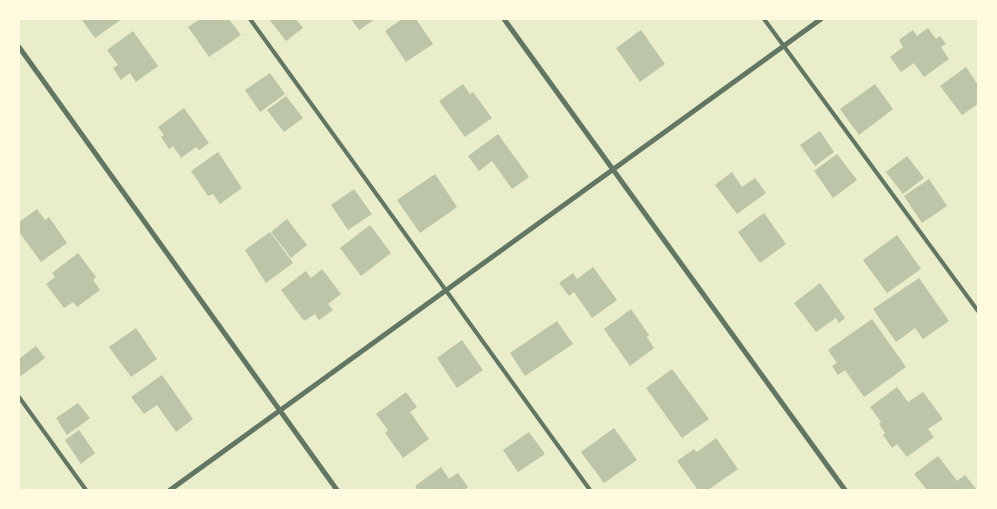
<!DOCTYPE html>
<html>
<head>
<meta charset="utf-8">
<style>
  body { margin:0 }
  #map { position:relative; width:997px; height:509px; overflow:hidden; background:#e9edc9; font-family:Montserrat,sans-serif }
  canvas { display:block }
  .frame { position:absolute; inset:0; border:20px solid #fefae0; pointer-events:none }
</style>
</head>
<body>
<div id="map">
<canvas width="997" height="509"></canvas>
<div class="frame"></div>
</div>
<script>
const c = document.querySelector('canvas').getContext('2d');
c.lineJoin = 'round';
function fillPath(path, color) { c.fillStyle = color; c.fill(path, 'evenodd'); }
const toPath = rows => new Path2D(rows.map(r => 'M' + r).join(''));
function stroke(path, color, width, dash) { c.strokeStyle = color; c.lineWidth = width; c.lineCap = dash ? 'butt' : 'round'; c.setLineDash(dash || []); c.stroke(path); }
fillPath(toPath([
  [81,19,122,19,95,38],
  [200,19,229,19,241,35,209,57,188,27],
  [269,19,296,19,303,28,286,41],
  [351,19,375,19,359,30],
  [402,19,416,19,433,44,406,62,385,31],
  [928,28,936,39,940,36,946,44,941,47,949,59,924,77,914,63,901,72,890,57,903,47,899,40,913,30,917,36],
  [641,30,665,64,640,82,616,48],
  [133,31,158,66,136,82,130,73,121,80,113,68,118,65,107,50],
  [966,67,978,85,978,104,962,115,940,86],
  [270,73,285,94,260,112,245,90],
  [463,84,470,94,473,92,492,118,465,137,439,101],
  [875,84,893,109,859,135,840,109],
  [286,96,303,118,284,132,267,110],
  [184,108,209,143,199,150,196,147,181,158,173,146,169,149,161,137,164,135,158,127],
  [820,131,834,152,815,166,800,145],
  [498,134,529,177,512,189,492,161,479,171,468,156],
  [218,152,242,188,220,204,213,194,208,196,191,171],
  [837,154,857,180,833,198,814,171],
  [907,156,924,178,903,194,886,172],
  [732,172,742,187,755,178,766,193,737,214,715,185],
  [435,174,457,207,420,233,397,200],
  [929,179,947,206,922,223,904,196],
  [354,189,372,214,348,230,331,205],
  [37,209,45,220,49,217,67,243,41,262,19,232,19,222],
  [764,213,786,244,760,263,738,232],
  [287,219,307,245,291,258,271,232],
  [370,225,391,253,361,276,340,248],
  [270,232,293,263,266,283,245,250],
  [897,235,921,269,887,293,863,260],
  [78,253,96,277,93,280,100,290,77,307,73,302,64,308,46,284,55,277,52,273],
  [593,267,617,300,592,318,574,292,569,296,559,283,573,273,577,279],
  [322,269,341,294,328,304,333,310,319,320,315,314,304,321,281,290,306,271,311,278],
  [919,278,949,321,923,339,915,328,896,342,873,309],
  [820,283,845,318,839,323,836,318,816,332,794,303],
  [631,309,649,335,647,337,654,348,630,366,604,329],
  [872,319,906,367,864,397,845,370,838,375,832,366,837,363,828,350],
  [557,321,573,344,525,376,510,353],
  [136,328,157,359,131,377,109,347],
  [462,340,483,370,457,388,437,358],
  [36,346,45,358,21,376,19,373,19,359],
  [672,369,709,419,682,438,646,388],
  [162,375,193,419,176,432,157,405,144,414,131,397],
  [897,387,908,402,923,392,943,419,928,429,934,437,907,457,897,444,892,448,883,435,885,433,879,424,881,422,870,407],
  [406,392,417,407,410,412,429,439,403,458,385,433,388,430,376,414],
  [78,403,90,418,67,435,56,418],
  [614,428,637,460,604,483,581,452],
  [79,430,95,453,81,464,65,440],
  [529,432,545,454,518,472,503,450],
  [716,438,738,469,708,490,698,490,677,461,694,449,697,452],
  [938,456,957,481,965,475,977,490,927,490,914,474],
  [441,467,449,479,458,473,468,487,464,490,418,490,415,486]
]), '#bcc5a7');
stroke(toPath([
  [250,19,590,490],
  [764,19,978,311],
  [19,397,86,490]
]), '#617663', 4);
stroke(toPath([
  [504,19,845,490],
  [19,47,337,490],
  [170,490,821,19]
]), '#617663', 5);
</script>
</body>
</html>
